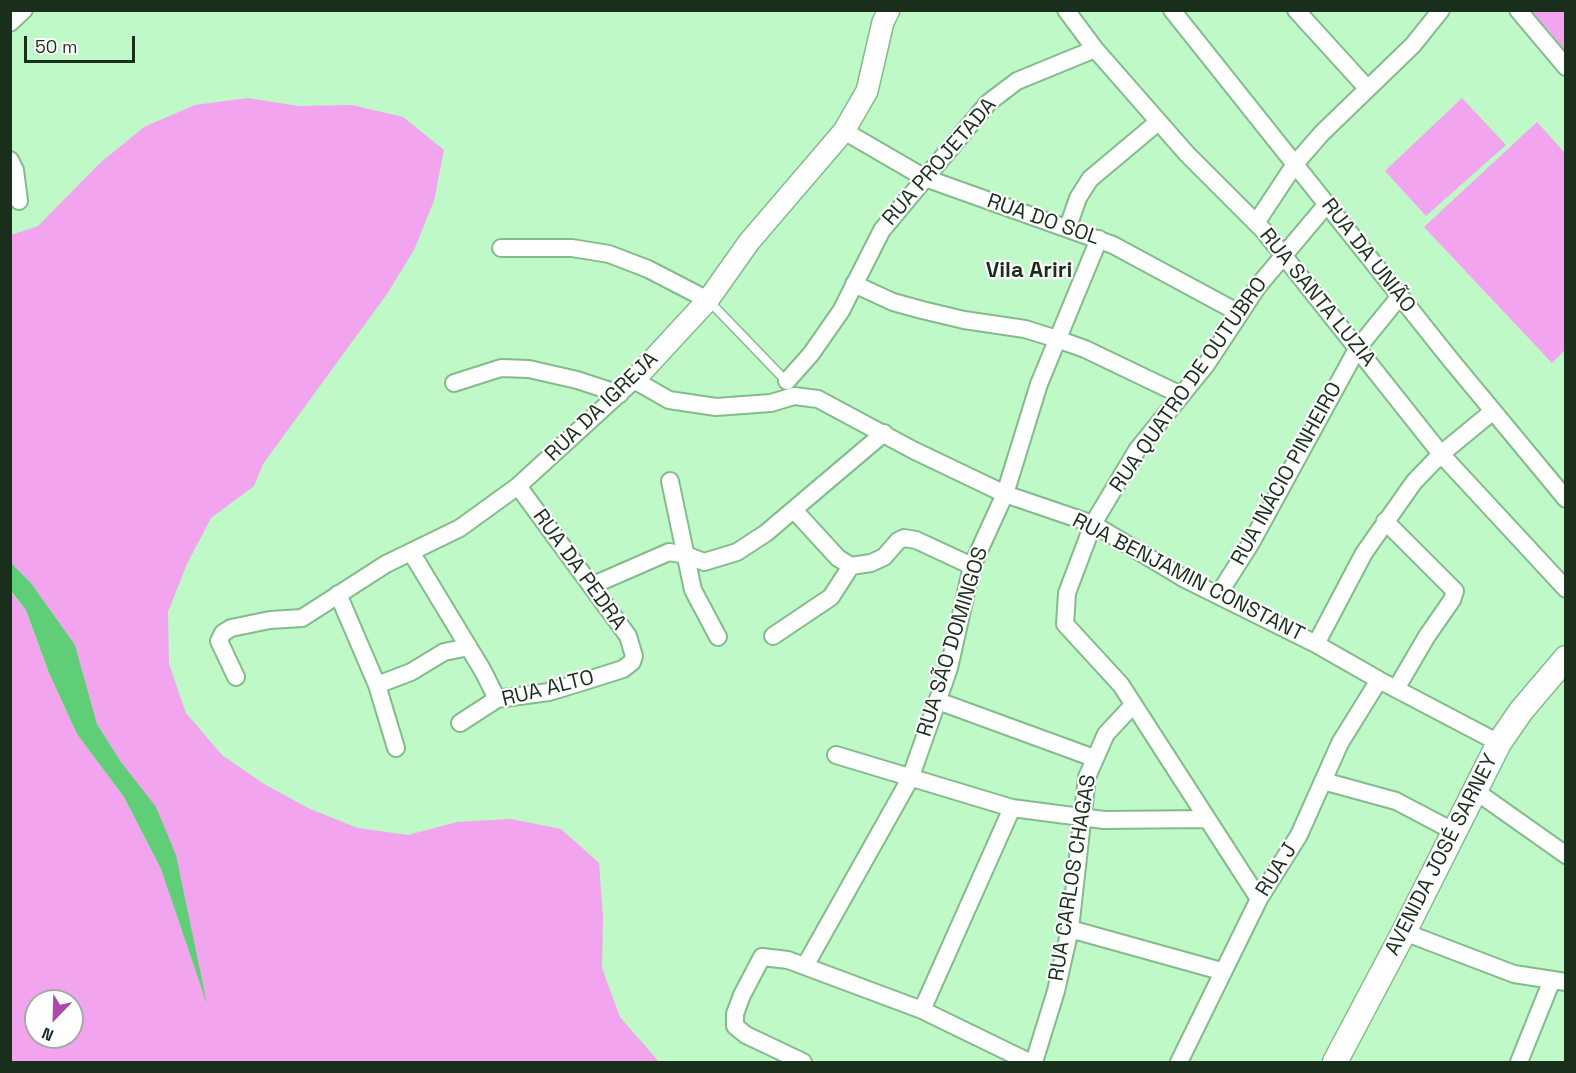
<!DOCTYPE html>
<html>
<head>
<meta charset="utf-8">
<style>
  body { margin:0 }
  #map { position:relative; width:1576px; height:1073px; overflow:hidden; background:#bff9c7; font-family:"Space Grotesk",sans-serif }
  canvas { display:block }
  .frame { position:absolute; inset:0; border:12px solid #192f1c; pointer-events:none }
  .north { position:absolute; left:24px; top:989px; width:60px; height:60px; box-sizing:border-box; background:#fff; border:2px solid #a3aca4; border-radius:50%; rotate:203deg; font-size:16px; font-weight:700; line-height:24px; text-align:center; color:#192f1c }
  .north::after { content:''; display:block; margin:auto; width:21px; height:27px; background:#ae48ac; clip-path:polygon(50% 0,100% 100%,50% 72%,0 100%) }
  .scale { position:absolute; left:24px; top:36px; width:111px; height:27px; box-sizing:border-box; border:3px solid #192f1c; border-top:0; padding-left:8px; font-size:18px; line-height:21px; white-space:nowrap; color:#192f1c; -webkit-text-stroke:4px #fff; paint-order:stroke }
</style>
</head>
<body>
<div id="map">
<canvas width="1576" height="1073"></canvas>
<div class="frame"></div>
<div class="north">N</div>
<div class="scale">50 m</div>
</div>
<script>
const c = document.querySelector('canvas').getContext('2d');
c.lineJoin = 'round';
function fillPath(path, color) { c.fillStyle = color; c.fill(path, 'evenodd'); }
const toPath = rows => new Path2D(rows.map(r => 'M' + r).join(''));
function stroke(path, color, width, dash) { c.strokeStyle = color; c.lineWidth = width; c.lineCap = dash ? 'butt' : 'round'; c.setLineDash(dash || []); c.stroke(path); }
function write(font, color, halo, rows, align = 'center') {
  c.font = font + ' "Space Grotesk",sans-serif'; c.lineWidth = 4.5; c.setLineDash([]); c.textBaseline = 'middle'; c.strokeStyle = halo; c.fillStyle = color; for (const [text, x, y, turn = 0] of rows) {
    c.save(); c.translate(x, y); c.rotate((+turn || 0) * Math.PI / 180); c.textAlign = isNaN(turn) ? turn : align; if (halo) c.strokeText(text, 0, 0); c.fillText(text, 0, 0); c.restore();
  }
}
fillPath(toPath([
  [1530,11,1565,11,1565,51,1549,31],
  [248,98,298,106,352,105,403,117,444,150,434,201,414,250,387,294,263,464,254,486,211,518,187,564,168,612,169,664,186,713,222,755,264,784,310,809,358,828,408,835,457,822,511,819,561,829,599,863,603,917,602,968,620,1017,659,1062,11,1062,10,591,26,610,49,673,77,734,124,797,161,869,205,996,186,908,121,762,97,724,75,645,31,583,11,563,11,235,38,226,100,163,144,127,195,105],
  [36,1001,72,1001,72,1037,36,1037],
  [1462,98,1506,145,1426,216,1385,171],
  [1537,122,1565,153,1565,350,1552,363,1424,227]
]), '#f2a4ee');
fillPath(toPath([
  [11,563,31,583,75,645,97,724,121,762,156,807,176,855,207,1004,161,869,124,797,77,734,49,673,26,610,11,591]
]), '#60ce77');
const service = toPath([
  [709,301,787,382]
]);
const minor = toPath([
  [1066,10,1095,49,1187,154,1264,231,1441,454,1566,589],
  [1172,10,1450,359,1566,499],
  [1296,10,1367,88],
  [1518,10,1566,67],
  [10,23,24,10],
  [844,131,925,178,1113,245,1239,313],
  [10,160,15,170,19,201],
  [1256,223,1295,164,1322,133,1413,45,1441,10],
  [1068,227,1078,198,1090,179,1158,122],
  [501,248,572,248,609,254,648,269,708,300],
  [854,284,893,302,922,310,964,320,1025,329,1057,339,1085,349,1181,395],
  [787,381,811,354,841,311,882,230,988,103,1017,81,1095,49],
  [454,383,501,368,529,369,577,380,620,394],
  [670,481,693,590,718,637],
  [794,510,838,558,851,566],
  [1385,521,1455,591,1452,600,1427,636,1396,689],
  [411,552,483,671,497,699],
  [851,566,871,563,884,557,898,541,904,538,916,540,972,566],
  [591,586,669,552,686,555,704,562,737,552,766,533,884,433],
  [338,594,377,685,396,748],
  [1218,595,1251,543,1357,349,1400,296],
  [773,636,831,597,851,566],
  [1316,644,1364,553,1414,482,1441,454,1492,412],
  [236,677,219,641,223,633,231,628,270,620,302,618,386,564,460,528,518,486,634,380,669,400,716,407,771,403,794,396,818,399,913,450,1005,494,1093,524,1183,578,1316,644,1379,680,1499,743],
  [377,685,411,672,444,652,469,647],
  [938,701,1094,758],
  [460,723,497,699,549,692,582,682,623,669,632,662,634,656,628,636,518,486],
  [836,755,1012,808,1104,820,1207,819],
  [1323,781,1396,801,1453,831],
  [1474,790,1566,855],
  [1259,899,1121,685,1065,624,1067,593,1093,524,1137,450,1206,365,1258,286,1327,204],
  [1070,929,1221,971],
  [1404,932,1514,974,1566,982],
  [805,966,910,779,949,668,972,566,1005,494,1039,384,1099,239],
  [922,1010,1012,808],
  [803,1062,746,1035,735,1026,735,1014,742,995,762,957,788,960,922,1010,1029,1062],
  [1034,1062,1056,991,1070,929,1087,777,1106,734,1133,705],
  [1179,1062,1259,899,1299,835,1340,743,1379,680],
  [1519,1062,1552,980]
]);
const tertiary = toPath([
  [634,380,708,300,749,242,844,131,867,91,883,22,889,10]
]);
const secondary = toPath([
  [1335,1062,1404,932,1499,743,1521,711,1566,658]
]);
stroke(service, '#84bb8c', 11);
stroke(minor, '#84bb8c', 20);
stroke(tertiary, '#84bb8c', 24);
stroke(secondary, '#84bb8c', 27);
stroke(service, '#fff', 8);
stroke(minor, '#fff', 16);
stroke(tertiary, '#fff', 21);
stroke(secondary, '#fff', 24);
write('21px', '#192f1c', '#fff', [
  ["RUA PROJETADA",940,162,-49],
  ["RUA DO SOL",1043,220,19],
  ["RUA DA UNIÃO",1368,256,52],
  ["RUA SANTA LUZIA",1317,298,51],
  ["RUA QUATRO DE OUTUBRO",1189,385,-55],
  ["RUA DA IGREJA",602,407,-44],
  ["RUA INÁCIO PINHEIRO",1287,474,-61],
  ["RUA DA PEDRA",579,570,54],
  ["RUA BENJAMIN CONSTANT",1188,578,27],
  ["RUA SÃO DOMINGOS",953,642,-73],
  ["RUA ALTO",548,689,-14],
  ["AVENIDA JOSÉ SARNEY",1442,855,-63],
  ["RUA J",1277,870,-58],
  ["RUA CARLOS CHAGAS",1073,878,-81]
]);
write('bold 22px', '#192f1c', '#fff', [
  ["Vila Ariri",1029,271]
]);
</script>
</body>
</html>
